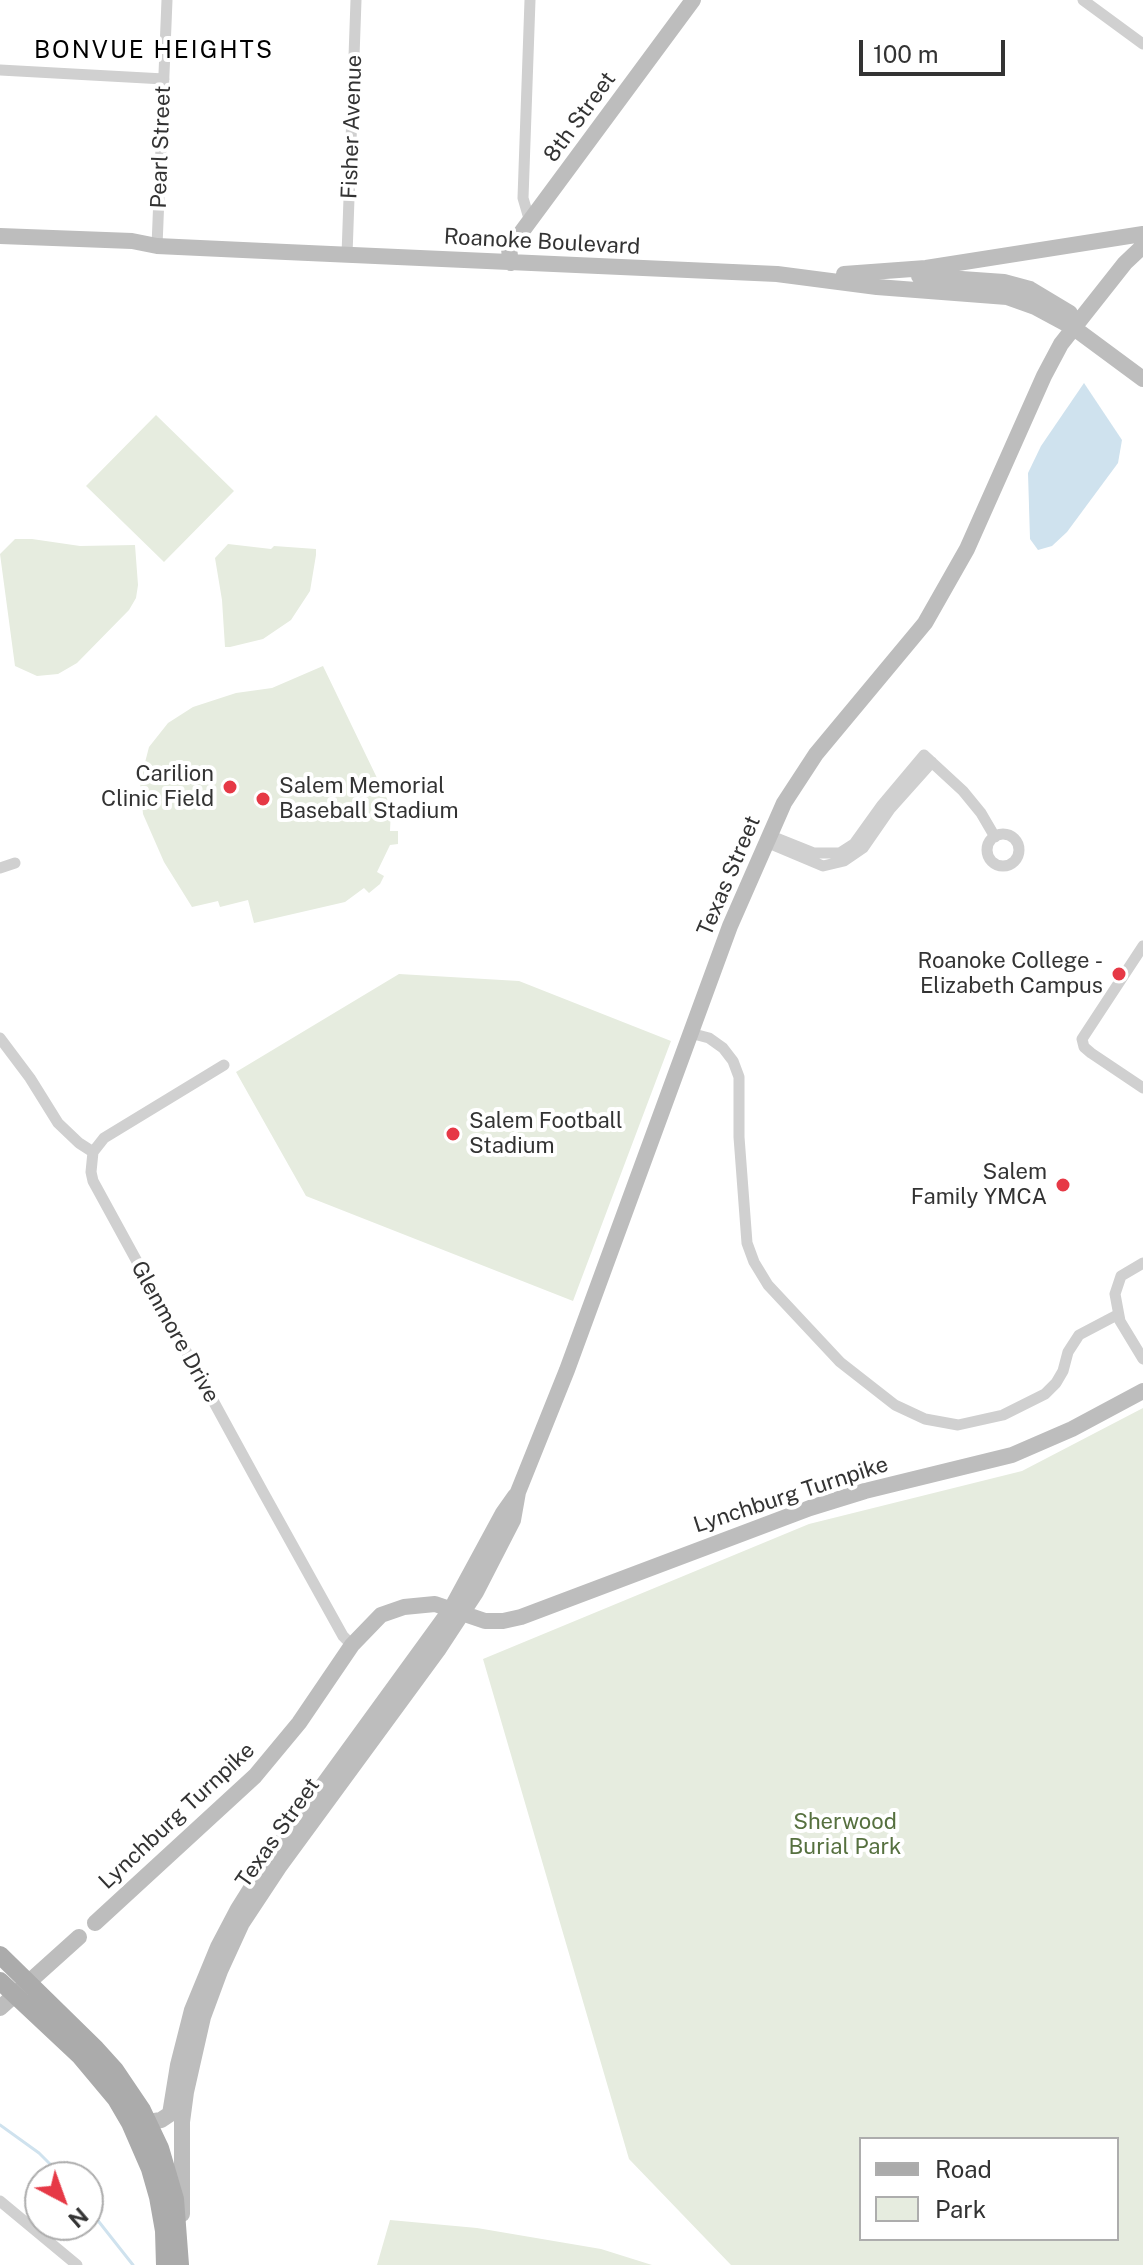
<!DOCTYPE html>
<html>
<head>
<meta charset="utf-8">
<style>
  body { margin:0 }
  #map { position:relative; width:1143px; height:2265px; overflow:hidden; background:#fff; font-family:"Public Sans",sans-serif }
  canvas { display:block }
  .legend { position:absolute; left:859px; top:2137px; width:260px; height:104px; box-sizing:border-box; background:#fff; border:2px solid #adadad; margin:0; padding:10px 14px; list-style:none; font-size:24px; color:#333 }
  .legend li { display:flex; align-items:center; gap:16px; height:40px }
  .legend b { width:40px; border:2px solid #adadad }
  .north { position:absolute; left:24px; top:2161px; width:80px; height:80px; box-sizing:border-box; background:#fff; border:2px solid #adadad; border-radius:50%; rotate:139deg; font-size:22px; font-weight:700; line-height:32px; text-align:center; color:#333 }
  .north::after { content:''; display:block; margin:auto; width:28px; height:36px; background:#e63946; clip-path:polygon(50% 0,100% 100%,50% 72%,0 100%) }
  .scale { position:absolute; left:859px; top:40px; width:146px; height:36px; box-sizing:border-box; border:4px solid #333; border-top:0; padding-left:10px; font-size:24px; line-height:28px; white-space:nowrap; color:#333; -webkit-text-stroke:6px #fff; paint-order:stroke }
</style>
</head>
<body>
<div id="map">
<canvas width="1143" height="2265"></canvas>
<ul class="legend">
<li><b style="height:10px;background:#ababab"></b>Road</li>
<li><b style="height:22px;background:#e6ecdf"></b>Park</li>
</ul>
<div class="north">N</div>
<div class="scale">100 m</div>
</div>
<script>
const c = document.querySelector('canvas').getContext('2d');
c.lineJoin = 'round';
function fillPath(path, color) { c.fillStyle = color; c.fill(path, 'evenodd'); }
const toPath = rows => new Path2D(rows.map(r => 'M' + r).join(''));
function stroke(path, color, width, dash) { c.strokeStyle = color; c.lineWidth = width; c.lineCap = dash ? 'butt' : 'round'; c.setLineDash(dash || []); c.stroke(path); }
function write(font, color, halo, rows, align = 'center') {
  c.font = font + ' "Public Sans",sans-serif'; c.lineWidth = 8; c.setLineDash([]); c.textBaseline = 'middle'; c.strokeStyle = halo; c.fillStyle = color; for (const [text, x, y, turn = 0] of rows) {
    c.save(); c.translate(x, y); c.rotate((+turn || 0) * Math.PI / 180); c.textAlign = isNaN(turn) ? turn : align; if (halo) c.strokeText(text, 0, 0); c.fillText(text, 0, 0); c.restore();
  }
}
fillPath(toPath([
  [156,415,234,491,164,562,86,486],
  [15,539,32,539,80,546,135,545,138,585,136,598,129,610,77,663,58,674,37,676,15,666,0,554],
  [228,544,271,549,274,546,316,549,316,555,310,591,291,620,263,639,230,647,225,647,222,600,215,558],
  [323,666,391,807,390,831,398,831,398,844,390,845,377,872,384,876,380,884,369,893,364,888,345,902,254,923,248,900,220,907,218,901,192,907,164,862,143,814,140,782,149,747,168,723,193,707,236,693,272,688],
  [399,974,519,981,671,1041,573,1301,306,1196,236,1072],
  [1143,1408,1143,2265,731,2265,629,2159,483,1659,809,1524,1022,1471],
  [861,2139,1117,2139,1117,2239,861,2239],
  [390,2220,477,2228,601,2249,652,2265,377,2265]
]), '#e6ecdf');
fillPath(toPath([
  [1084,383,1122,440,1118,463,1067,532,1052,546,1038,550,1030,539,1028,473,1041,446]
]), '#cfe2ee');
stroke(toPath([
  [0,2125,39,2153,63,2177],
  [88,2208,133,2265]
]), '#cfe2ee', 3);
stroke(toPath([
  [1083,0,1143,44],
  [0,70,164,79],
  [530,222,523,198,530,0],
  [157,246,167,0],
  [347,255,356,0],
  '987 850a16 16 0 1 1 32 0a16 16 0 1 1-32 0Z',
  [769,835,814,853,840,853,854,844,882,805,924,755,963,791,981,813,995,837],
  [766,842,823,866,844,861,863,848,890,809,932,762],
  [0,868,15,863],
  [1143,946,1082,1039,1084,1047,1091,1053,1143,1088],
  [690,1033,709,1038,723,1048,733,1061,739,1077,739,1137,747,1243,754,1262,768,1285,840,1362,895,1405,925,1419,958,1425,1003,1415,1045,1394,1056,1383,1063,1371,1068,1352,1079,1335,1117,1315],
  [0,1038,30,1078,58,1123,79,1143,93,1152],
  [224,1065,104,1138,93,1152,91,1172,93,1181,263,1492,343,1636,352,1645],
  [1143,1263,1121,1276,1115,1294,1120,1321,1143,1359],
  [0,2201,77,2265]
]), '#d0d0d0', 11);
stroke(toPath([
  [0,236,132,241,157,246,286,252,777,274,877,287,1007,297,1035,307,1074,328,1143,379],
  [511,263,509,249,693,0],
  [844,274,926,268,1143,234],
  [919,276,1004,282,1030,289,1070,313,1074,328],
  [95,1923,255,1776,299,1723,352,1645,381,1615,404,1607,435,1604,485,1621,503,1621,521,1617,810,1508,865,1491,1012,1455,1072,1429,1143,1391],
  [0,2008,79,1937],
  [148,2122,161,2120,170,2114,178,2065,192,2010,218,1947,238,1909,270,1858,451,1609,503,1513,515,1496],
  [182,2214,182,2122,186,2092,203,2017,220,1971,242,1923,279,1867,438,1650,476,1592,513,1520,518,1492,567,1370,730,926,784,803,816,754,925,623,967,549,1044,376,1061,344,1125,263,1143,246]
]), '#bdbdbd', 16);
stroke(toPath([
  [0,1955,96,2049,115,2070,142,2110,160,2148,175,2199,180,2265],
  [0,1981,80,2056,116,2099,130,2123,150,2169,158,2197,164,2231,165,2265]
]), '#ababab', 18);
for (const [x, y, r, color] of [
  [230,787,8,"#e63946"],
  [263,799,8,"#e63946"],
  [1119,974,8,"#e63946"],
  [453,1134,8,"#e63946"],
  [1063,1185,8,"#e63946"]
]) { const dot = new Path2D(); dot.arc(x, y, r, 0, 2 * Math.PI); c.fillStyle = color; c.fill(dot); stroke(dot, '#fff', 3); }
write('22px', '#333', '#fff', [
  ["8th Street",580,117,-54],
  ["Fisher Avenue",352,127,-88],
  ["Pearl Street",161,147,-88],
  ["Roanoke Boulevard",542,242,3],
  ["Texas Street",729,876,-67],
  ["Glenmore Drive",175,1332,61],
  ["Lynchburg Turnpike",791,1495,-18],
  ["Lynchburg Turnpike",177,1816,-43],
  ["Texas Street",278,1833,-55]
]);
write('22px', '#333', '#fff', [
  ["Carilion",214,774],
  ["Clinic Field",214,799],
  ["Salem Memorial",279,786,"left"],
  ["Baseball Stadium",279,811,"left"],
  ["Roanoke College -",1103,961],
  ["Elizabeth Campus",1103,986],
  ["Salem Football",469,1121,"left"],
  ["Stadium",469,1146,"left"],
  ["Salem",1047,1172],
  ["Family YMCA",1047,1197]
], 'right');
write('22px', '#56703f', '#fff', [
  ["Sherwood",845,1822],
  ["Burial Park",845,1847]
]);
c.letterSpacing = '2px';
write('24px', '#000', '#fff', [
  ["BONVUE HEIGHTS",154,51]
]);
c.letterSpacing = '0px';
</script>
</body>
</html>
